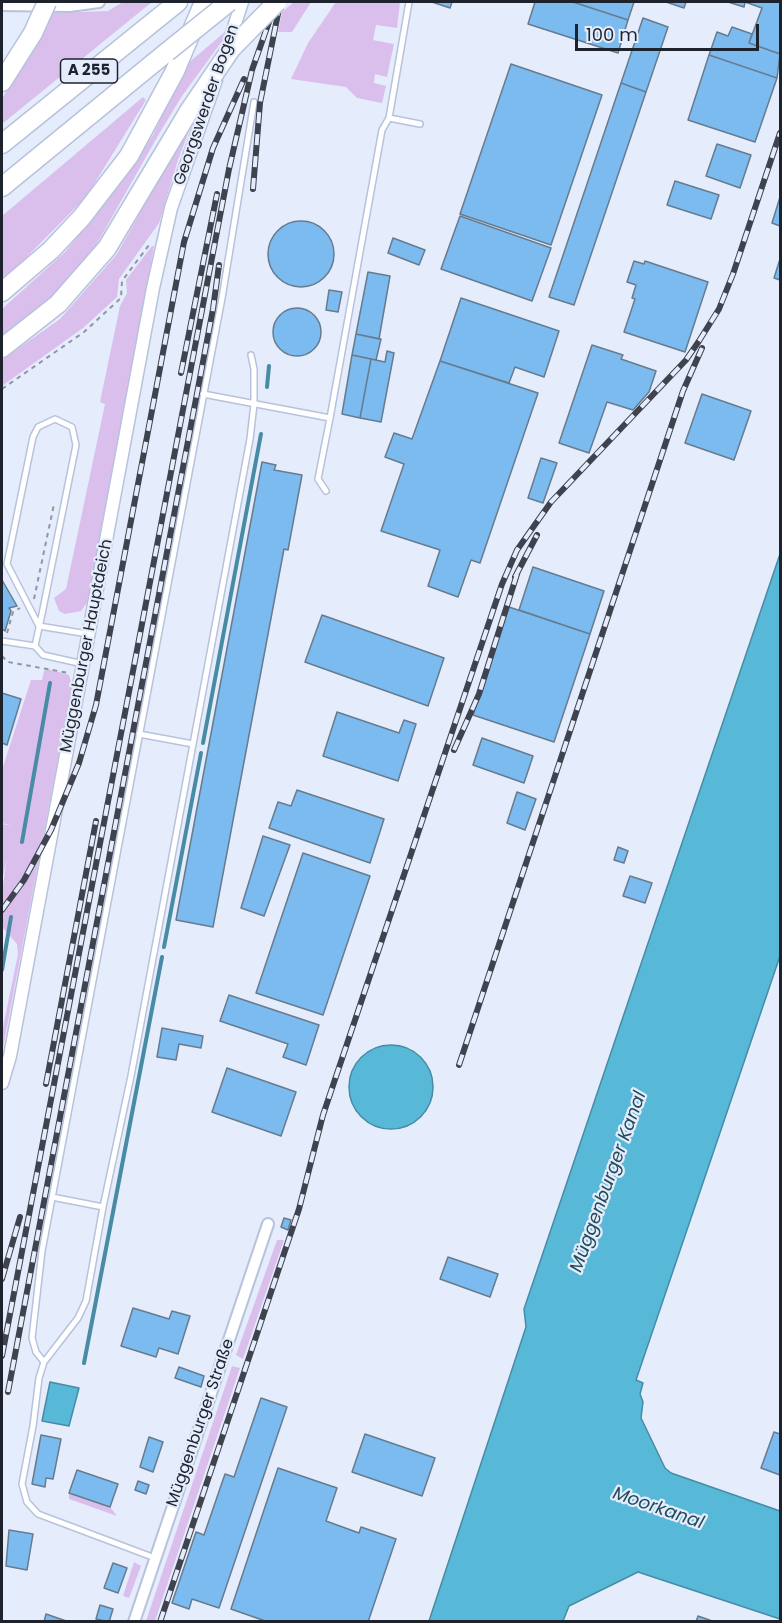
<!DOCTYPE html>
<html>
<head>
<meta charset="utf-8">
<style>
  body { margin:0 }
  #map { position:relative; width:782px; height:1623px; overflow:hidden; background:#e5ecfc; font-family:Poppins,sans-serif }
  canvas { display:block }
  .frame { position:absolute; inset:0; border:3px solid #1e222c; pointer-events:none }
  .scale { position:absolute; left:575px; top:24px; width:184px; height:27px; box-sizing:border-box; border:3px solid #1e222c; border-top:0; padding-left:8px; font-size:18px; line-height:21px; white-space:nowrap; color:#1e222c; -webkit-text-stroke:4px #e5ecfc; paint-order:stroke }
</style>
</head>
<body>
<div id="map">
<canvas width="782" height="1623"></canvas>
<div class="frame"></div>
<div class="scale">100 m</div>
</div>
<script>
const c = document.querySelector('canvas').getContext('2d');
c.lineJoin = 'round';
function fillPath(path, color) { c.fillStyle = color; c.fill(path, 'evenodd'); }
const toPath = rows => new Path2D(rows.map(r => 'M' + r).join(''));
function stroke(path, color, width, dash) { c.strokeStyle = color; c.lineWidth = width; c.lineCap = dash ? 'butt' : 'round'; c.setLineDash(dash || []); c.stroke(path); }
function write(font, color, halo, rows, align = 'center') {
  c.font = font + ' Poppins,sans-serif'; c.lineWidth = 4.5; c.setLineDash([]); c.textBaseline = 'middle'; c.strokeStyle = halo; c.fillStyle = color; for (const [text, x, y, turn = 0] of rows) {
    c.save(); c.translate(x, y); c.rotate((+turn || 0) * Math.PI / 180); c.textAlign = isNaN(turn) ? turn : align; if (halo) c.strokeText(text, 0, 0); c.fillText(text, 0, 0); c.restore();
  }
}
fillPath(toPath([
  [123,2,152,2,2,124,2,99,50,13,108,11],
  [294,2,311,2,292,32,278,32,282,12],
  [336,2,400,2,397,28,376,25,373,40,394,44,387,77,375,74,374,83,386,86,382,103,357,98,346,87,291,79,308,43],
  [226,31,223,40,182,96,159,134,91,254,41,312,2,341,2,309,65,252,119,185,153,135,187,64],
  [143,97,146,100,86,197,2,282,2,216],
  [195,115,178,160,159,223,119,279,117,297,83,328,2,386,2,360,60,319,117,254],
  [152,246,154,246,139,333,89,600,81,611,65,614,59,611,54,598,66,589,105,404,100,402,120,306,127,293,126,280],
  [48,669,69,675,72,685,2,1053,2,1032,18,954,17,944,2,927,2,891,7,858,2,881,2,824,12,826,2,823,2,770,31,680,42,680,44,671],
  [277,1240,284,1240,243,1359,236,1355],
  [232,1366,240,1368,155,1621,146,1621],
  [69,1493,110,1507,117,1516,69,1499],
  [134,1562,141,1566,129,1598,123,1596]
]), '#dabfed');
const water = toPath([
  [780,554,780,956,636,1380,643,1383,640,1394,643,1402,641,1418,665,1468,671,1473,780,1511,780,1619,638,1572,569,1606,563,1621,429,1621,526,1327,524,1309,780,554],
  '349 1087a42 42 0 1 1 84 0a42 42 0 1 1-84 0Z',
  [50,1382,79,1388,69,1426,42,1421,50,1382]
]);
fillPath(water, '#58b8d8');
stroke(water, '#478ba4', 1.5);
stroke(toPath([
  [267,387,269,366],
  [203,743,261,434],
  [22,842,50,683],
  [164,947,201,753],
  [2,970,11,917],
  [84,1363,162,957]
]), '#478ba4', 4);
const building = toPath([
  [432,2,452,2,450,8,432,2],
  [535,2,573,2,628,20,618,53,528,24,535,2],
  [573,2,634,2,628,20,573,2],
  [666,2,686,2,684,8,666,2],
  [728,2,780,2,780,54,749,43,762,8,745,2,744,7,728,2],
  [643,18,668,27,646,92,621,83,643,18],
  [732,27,752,34,749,43,780,54,777,78,709,55,717,32,728,36,732,27],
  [709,55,777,78,755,142,688,120,709,55],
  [511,64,602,95,551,245,460,214,511,64],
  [621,83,646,92,574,305,549,297,621,83],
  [717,144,751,155,740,188,706,176,717,144],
  [675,181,719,195,711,219,667,205,675,181],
  [780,197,780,226,772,223,780,197],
  [460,216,551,248,532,301,441,269,460,216],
  '268 254a33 33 0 1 1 66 0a33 33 0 1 1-66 0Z',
  [393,238,425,250,419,265,388,253,393,238],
  [780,259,780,280,774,278,780,259],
  [634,261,644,264,645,261,708,282,685,352,624,332,635,299,632,298,636,285,627,282,634,261],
  [368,272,390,276,379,339,356,334,368,272],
  [329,290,342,292,338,312,326,310,329,290],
  [461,298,559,331,544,377,515,367,509,383,440,361,461,298],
  '273 332a24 24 0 1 1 48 0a24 24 0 1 1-48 0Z',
  [356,334,381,339,376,360,352,355,356,334],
  [592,345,623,355,621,359,656,371,649,392,633,410,607,402,589,453,559,443,592,345],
  [387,351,394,353,381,422,360,418,371,359,385,362,387,351],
  [352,355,371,359,360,418,342,414,352,355],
  [440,361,538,393,480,563,471,560,458,597,428,586,440,550,381,531,404,464,385,457,394,433,412,439,440,361],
  [702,394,751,411,734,460,685,443,702,394],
  [541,458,557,463,543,503,528,498,541,458],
  [262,462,276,465,274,470,302,475,288,550,284,549,213,927,176,920,262,462],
  [533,567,604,591,590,634,519,610,533,567],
  [2,580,17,606,9,608,11,611,5,631,2,629,2,580],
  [509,607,590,634,554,742,473,715,509,607],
  [322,615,444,658,428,706,305,662,322,615],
  [2,693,21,699,7,745,2,743,2,693],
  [337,712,399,733,404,720,416,724,398,781,323,756,337,712],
  [482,738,533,756,524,783,473,765,482,738],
  [297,790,384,819,370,863,269,828,278,802,291,806,297,790],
  [517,792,536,799,525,830,507,823,517,792],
  [263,836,290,845,264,916,241,908,263,836],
  [618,847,628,851,624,863,614,860,618,847],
  [303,853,370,876,323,1015,256,993,303,853],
  [630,876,652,883,645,903,623,896,630,876],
  [229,995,319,1025,306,1065,283,1057,288,1044,220,1021,229,995],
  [162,1028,203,1036,201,1048,179,1044,176,1060,157,1057,162,1028],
  [227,1068,296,1092,281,1136,212,1112,227,1068],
  [284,1218,291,1220,288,1230,281,1227,284,1218],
  [448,1257,498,1274,490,1297,440,1279,448,1257],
  [133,1308,169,1319,172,1311,190,1316,178,1354,159,1348,156,1357,121,1346,133,1308],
  [179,1367,204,1376,201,1387,175,1378,179,1367],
  [261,1398,287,1407,219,1608,192,1599,189,1609,172,1603,196,1532,204,1535,225,1474,234,1477,261,1398],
  [774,1432,780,1434,780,1475,761,1468,774,1432],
  [365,1434,435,1458,422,1496,352,1472,365,1434],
  [41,1435,61,1439,53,1479,46,1478,45,1487,32,1484,41,1435],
  [149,1437,163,1442,153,1472,140,1467,149,1437],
  [278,1468,337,1488,326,1521,359,1533,361,1527,396,1539,368,1622,268,1622,231,1609,278,1468],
  [77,1470,118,1484,110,1507,69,1493,77,1470],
  [138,1481,149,1485,146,1494,135,1490,138,1481],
  [9,1530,33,1534,27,1570,6,1566,9,1530],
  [113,1563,127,1568,118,1593,104,1588,113,1563],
  [100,1605,113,1609,109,1622,96,1619,100,1605],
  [46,1614,69,1622,44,1622,46,1614],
  [698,1616,715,1622,696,1622,698,1616]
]);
fillPath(building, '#7bbbf0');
stroke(building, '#667b8e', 1.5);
const service = toPath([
  [389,118,420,124],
  [203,394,330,418,318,479,326,491],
  [330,418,382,130,389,118,409,2],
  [39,626,7,564,33,437,38,427,55,419,72,427,76,445,42,614,35,646,43,655,83,664],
  [39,626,88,634],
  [2,641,35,646],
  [139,734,193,744],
  [52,1197,103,1207],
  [44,1362,36,1352,32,1338,42,1251,222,298,254,102],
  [155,1558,38,1514,27,1502,22,1484,33,1426,39,1378,44,1362,78,1318,86,1301,103,1207,131,1076,250,439,254,404,254,369,251,355]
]);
const minor = toPath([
  [2,5,69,6,99,2],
  [134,1622,268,1224]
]);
const tertiary = toPath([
  [227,49,242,2],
  [2,1083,10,1056,153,288,171,208,216,80]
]);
const motorway = toPath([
  [2,82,33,33],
  [2,144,178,2],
  [2,187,167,52],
  [2,292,51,250,82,217,129,156,175,71,204,2],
  [2,348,58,304,107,248]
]);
stroke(service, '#b7c2dc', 8);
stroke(minor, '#b7c2dc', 14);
stroke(tertiary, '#b7c2dc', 15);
stroke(motorway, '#b7c2dc', 21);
stroke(toPath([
  [2,389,84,332,121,298,122,281,149,245],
  [34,599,54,504],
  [7,633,13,612,20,608],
  [2,656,8,662,69,673]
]), '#8f95a2', 2, [4.5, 4.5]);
stroke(service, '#fff', 5);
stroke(minor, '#fff', 10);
stroke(tertiary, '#fff', 12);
stroke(motorway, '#fff', 18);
const rail = toPath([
  [253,189,260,103,280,4],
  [181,373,217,194],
  [515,577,537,535],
  [454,750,479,694,518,571],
  [2,910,24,880,51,830,79,763,96,705,184,242,213,148,244,79],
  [459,1065,683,391,702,348],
  [46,1084,96,821],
  [2,1279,20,1217],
  [2,1356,229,169,252,70,276,2],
  [8,1392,213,309,219,265],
  [160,1622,299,1209,323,1115,502,584,517,550,551,502,686,360,699,341,719,309,733,274,780,133]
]);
stroke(rail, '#3f434e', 6);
stroke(rail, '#e5ecfc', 4, [11]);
const motorwayBridge = toPath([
  [33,33,47,2],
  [167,52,229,2],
  [107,248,189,111,231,49,277,2]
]);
stroke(motorwayBridge, '#b7c2dc', 21, []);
stroke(motorwayBridge, '#fff', 18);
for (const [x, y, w] of [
  [89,71,57]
]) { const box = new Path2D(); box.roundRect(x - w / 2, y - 12, w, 24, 4.5); c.fillStyle = '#e5ecfc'; c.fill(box); stroke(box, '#1e222c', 1.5); }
write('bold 15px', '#1e222c', null, [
  ["A 255",89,71]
]);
write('16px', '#1e222c', '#e5ecfc', [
  ["Georgswerder Bogen",207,105,-71],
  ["Müggenburger Hauptdeich",87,646,-79],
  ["Müggenburger Straße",201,1423,-71]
]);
write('italic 18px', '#224c5a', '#e5ecfc', [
  ["Müggenburger Kanal",609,1182,-70],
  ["Moorkanal",658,1509,19]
]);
</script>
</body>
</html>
